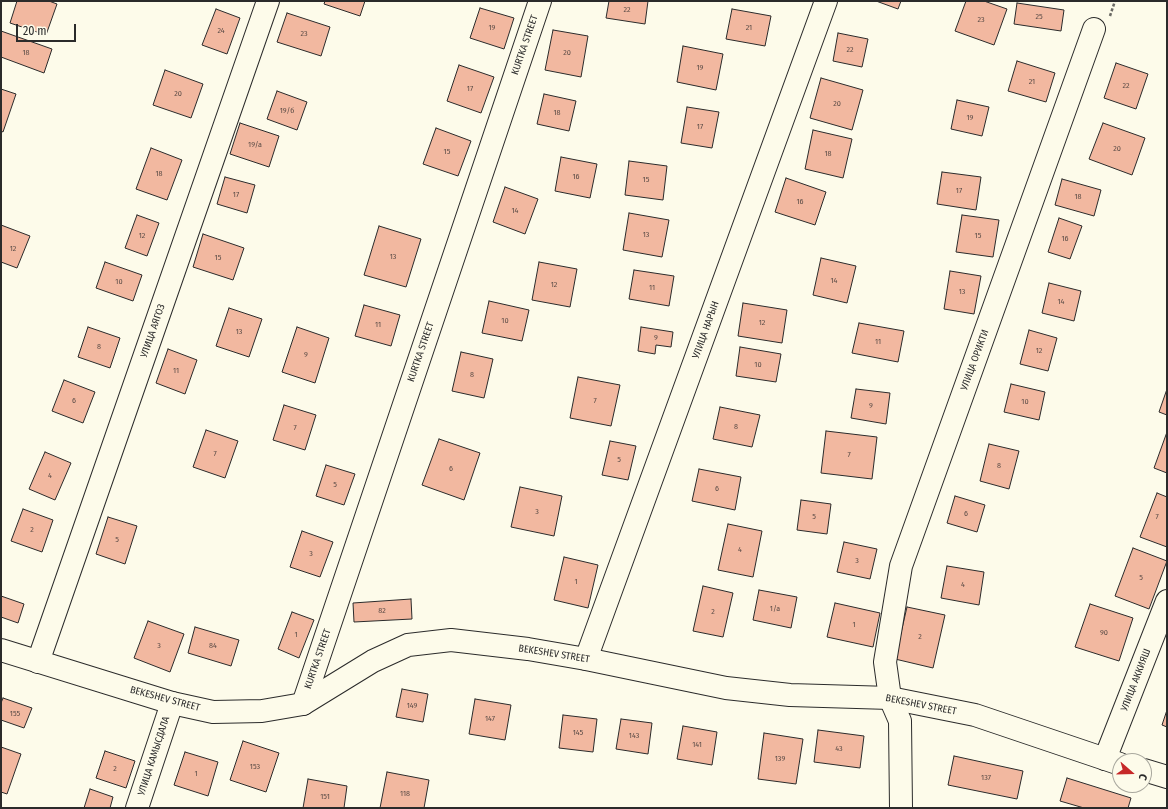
<!DOCTYPE html>
<html>
<head>
<meta charset="utf-8">
<style>
  body { margin:0 }
  #map { position:relative; width:1168px; height:809px; overflow:hidden; background:#fdfbea; font-family:"Fira Sans Condensed",sans-serif }
  canvas { display:block }
  .frame { position:absolute; inset:0; border:2px solid #2b2b2b; pointer-events:none }
  .north { position:absolute; left:1112px; top:753px; width:40px; height:40px; box-sizing:border-box; background:#fdfbea; border:1px solid #a9a89e; border-radius:50%; rotate:110deg; font-size:11px; font-weight:700; line-height:16px; text-align:center; color:#2b2b2b }
  .north::after { content:''; display:block; margin:auto; width:14px; height:18px; background:#c62828; clip-path:polygon(50% 0,100% 100%,50% 72%,0 100%) }
  .scale { position:absolute; left:16px; top:24px; width:60px; height:18px; box-sizing:border-box; border:2px solid #2b2b2b; border-top:0; padding-left:5px; font-size:12px; line-height:14px; white-space:nowrap; color:#2b2b2b; -webkit-text-stroke:3px #fdfbea; paint-order:stroke }
</style>
</head>
<body>
<div id="map">
<canvas width="1168" height="809"></canvas>
<div class="frame"></div>
<div class="north">С</div>
<div class="scale">20 m</div>
</div>
<script>
const c = document.querySelector('canvas').getContext('2d');
c.lineJoin = 'round';
function fillPath(path, color) { c.fillStyle = color; c.fill(path, 'evenodd'); }
const toPath = rows => new Path2D(rows.map(r => 'M' + r).join(''));
function stroke(path, color, width, dash) { c.strokeStyle = color; c.lineWidth = width; c.lineCap = dash ? 'butt' : 'round'; c.setLineDash(dash || []); c.stroke(path); }
function write(font, color, halo, rows, align = 'center') {
  c.font = font + ' "Fira Sans Condensed",sans-serif'; c.lineWidth = 3; c.setLineDash([]); c.textBaseline = 'middle'; c.strokeStyle = halo; c.fillStyle = color; for (const [text, x, y, turn = 0] of rows) {
    c.save(); c.translate(x, y); c.rotate((+turn || 0) * Math.PI / 180); c.textAlign = isNaN(turn) ? turn : align; if (halo) c.strokeText(text, 0, 0); c.fillText(text, 0, 0); c.restore();
  }
}
const building = toPath([
  [17,1,49,1,57,4,46,35,10,23,17,1],
  [325,1,365,1,360,16,324,4,325,1],
  [609,1,648,1,645,24,606,18,609,1],
  [876,1,901,1,898,9,876,1],
  [966,1,984,1,1007,9,994,45,955,31,966,1],
  [1017,3,1064,10,1061,31,1014,24,1017,3],
  [480,8,514,18,504,49,470,38,480,8],
  [216,9,240,18,227,54,202,45,216,9],
  [732,9,771,16,765,46,726,39,732,9],
  [287,13,330,27,321,56,277,42,287,13],
  [553,30,588,36,581,77,545,70,553,30],
  [1,31,52,49,44,73,1,57,1,31],
  [838,33,868,39,862,67,833,61,838,33],
  [683,46,723,54,716,90,677,82,683,46],
  [1017,61,1055,73,1046,102,1008,91,1017,61],
  [1116,63,1148,74,1136,109,1104,98,1116,63],
  [459,65,494,77,481,113,447,101,459,65],
  [165,70,203,84,191,118,153,105,165,70],
  [821,78,863,90,852,130,810,118,821,78],
  [1,89,16,94,3,132,1,131,1,89],
  [277,91,307,102,297,130,267,119,277,91],
  [544,94,576,101,569,131,537,124,544,94],
  [957,100,989,107,982,136,951,129,957,100],
  [687,107,719,112,712,148,681,143,687,107],
  [240,123,279,136,269,167,230,154,240,123],
  [1103,123,1145,138,1132,175,1089,159,1103,123],
  [436,128,471,141,458,176,423,164,436,128],
  [813,130,852,139,843,178,805,169,813,130],
  [151,148,182,160,167,200,136,189,151,148],
  [561,157,597,164,590,198,555,191,561,157],
  [629,161,667,166,663,200,625,195,629,161],
  [942,172,981,177,976,210,937,204,942,172],
  [225,177,255,185,247,213,217,204,225,177],
  [786,178,826,192,815,225,775,212,786,178],
  [1062,179,1101,190,1094,216,1055,205,1062,179],
  [505,187,538,199,525,234,493,222,505,187],
  [629,213,669,220,662,257,623,250,629,213],
  [137,215,159,223,147,256,125,248,137,215],
  [962,215,999,220,993,257,956,252,962,215],
  [1059,218,1082,226,1070,259,1048,252,1059,218],
  [1,225,30,236,17,268,1,262,1,225],
  [379,226,421,239,406,287,364,275,379,226],
  [203,234,244,248,233,280,193,267,203,234],
  [821,258,856,266,847,303,813,295,821,258],
  [105,262,142,275,133,301,96,288,105,262],
  [539,262,577,269,570,307,532,300,539,262],
  [634,270,674,276,669,306,629,299,634,270],
  [950,271,981,276,974,314,944,309,950,271],
  [1049,283,1081,291,1074,321,1042,313,1049,283],
  [489,301,529,310,522,341,482,333,489,301],
  [743,303,787,310,782,343,738,336,743,303],
  [364,305,400,315,391,346,355,336,364,305],
  [229,308,262,319,249,357,216,346,229,308],
  [859,323,904,331,898,362,852,353,859,323],
  [88,327,120,338,110,368,78,357,88,327],
  [297,327,329,338,315,383,282,372,297,327],
  [641,327,673,332,671,347,656,345,655,354,638,351,641,327],
  [1029,330,1057,338,1048,371,1020,364,1029,330],
  [740,347,781,354,776,382,736,376,740,347],
  [168,349,197,360,185,394,156,383,168,349],
  [461,352,493,359,484,398,452,391,461,352],
  [578,377,620,385,611,426,570,418,578,377],
  [64,380,95,392,83,423,52,411,64,380],
  [1011,384,1045,392,1039,420,1004,412,1011,384],
  [856,389,890,393,886,424,851,418,856,389],
  [1167,389,1167,415,1159,412,1167,389],
  [284,405,316,415,305,450,273,440,284,405],
  [720,407,760,415,752,447,713,439,720,407],
  [206,430,238,441,225,478,193,467,206,430],
  [826,431,877,437,872,479,821,473,826,431],
  [1167,432,1167,473,1154,468,1167,432],
  [439,439,480,453,464,500,422,485,439,439],
  [610,441,636,446,628,480,602,475,610,441],
  [989,444,1019,451,1009,489,980,481,989,444],
  [45,452,71,463,55,500,29,489,45,452],
  [326,465,355,474,344,505,316,496,326,465],
  [699,469,741,477,735,510,692,501,699,469],
  [520,487,562,496,554,536,511,527,520,487],
  [1157,493,1167,497,1167,547,1140,537,1157,493],
  [955,496,985,505,977,532,947,523,955,496],
  [801,500,831,504,827,534,797,530,801,500],
  [23,509,53,520,42,552,11,541,23,509],
  [108,517,137,526,125,564,96,554,108,517],
  [728,524,762,531,753,577,718,570,728,524],
  [302,531,333,542,320,577,290,567,302,531],
  [844,542,877,549,870,579,837,572,844,542],
  [1133,548,1167,561,1149,609,1115,596,1133,548],
  [564,557,598,565,588,608,554,600,564,557],
  [947,566,984,572,979,605,941,598,947,566],
  [703,586,733,593,723,637,693,631,703,586],
  [759,590,797,597,791,628,753,620,759,590],
  [1,596,24,604,18,623,1,617,1,596],
  [411,599,412,619,354,622,353,603,411,599],
  [835,603,880,613,873,647,827,637,835,603],
  [1090,604,1133,618,1119,661,1075,647,1090,604],
  [907,607,945,615,933,668,895,659,907,607],
  [292,612,314,620,299,658,278,649,292,612],
  [148,621,184,634,170,672,134,658,148,621],
  [195,627,239,640,231,666,188,653,195,627],
  [402,689,428,694,423,722,396,717,402,689],
  [3,698,32,708,24,728,1,720,1,703,3,698],
  [475,699,511,705,505,740,469,734,475,699],
  [1167,710,1167,727,1162,725,1167,710],
  [563,715,597,719,593,752,559,748,563,715],
  [621,719,652,723,648,754,616,749,621,719],
  [683,726,717,732,712,765,677,759,683,726],
  [818,730,864,736,860,768,814,762,818,730],
  [764,733,803,739,796,784,758,779,764,733],
  [243,741,279,753,266,792,230,780,243,741],
  [1,747,21,754,7,794,1,792,1,747],
  [105,751,135,761,126,788,96,778,105,751],
  [185,752,218,762,208,796,174,785,185,752],
  [954,756,1023,771,1017,799,948,785,954,756],
  [387,772,429,780,424,808,380,808,387,772],
  [1067,778,1131,798,1128,808,1084,808,1060,801,1067,778],
  [308,779,347,786,344,808,303,808,308,779],
  [90,789,113,797,110,808,84,808,90,789]
]);
fillPath(building, '#f2b8a0');
stroke(building, '#2b2b2b', 1);
const minor = toPath([
  [586,659,826,1],
  [38,662,268,1],
  [303,704,540,1],
  [1105,759,1167,601],
  [137,808,172,703],
  [901,808,900,721,890,698,885,662,901,566,1094,29]
]);
const major = toPath([
  [1,650,172,703,213,712,262,711,303,704,373,661,408,645,451,640,528,649,586,659,726,688,790,695,890,698,975,715,1120,764],
  [1144,770,1167,777]
]);
stroke(minor, '#2b2b2b', 24);
stroke(major, '#2b2b2b', 24);
stroke(toPath([
  [1110,16,1115,1]
]), '#6a6964', 2.5, [3, 2]);
stroke(minor, '#fdfbea', 22);
stroke(major, '#fdfbea', 22);
write('8px', '#5d4e48', null, [
  ["22",627,10],
  ["25",1039,17],
  ["23",981,20],
  ["19",492,28],
  ["21",749,28],
  ["24",221,31],
  ["23",304,34],
  ["22",850,50],
  ["18",26,53],
  ["20",567,53],
  ["19",700,68],
  ["21",1032,82],
  ["22",1126,86],
  ["17",470,89],
  ["20",178,94],
  ["20",837,104],
  ["19/б",287,111],
  ["18",557,113],
  ["19",970,118],
  ["17",700,127],
  ["19/а",255,145],
  ["20",1117,149],
  ["15",447,152],
  ["18",828,154],
  ["18",159,174],
  ["16",576,177],
  ["15",646,180],
  ["17",959,191],
  ["17",236,195],
  ["18",1078,197],
  ["16",800,202],
  ["14",515,211],
  ["13",646,235],
  ["12",142,236],
  ["15",978,236],
  ["16",1065,239],
  ["12",13,249],
  ["13",393,257],
  ["15",218,258],
  ["14",834,281],
  ["10",119,282],
  ["12",554,285],
  ["11",652,288],
  ["13",962,292],
  ["14",1061,302],
  ["10",505,321],
  ["12",762,323],
  ["11",378,325],
  ["13",239,332],
  ["9",656,338],
  ["11",878,342],
  ["8",99,347],
  ["12",1039,351],
  ["9",306,355],
  ["10",758,365],
  ["11",176,371],
  ["8",472,375],
  ["6",74,401],
  ["7",595,401],
  ["10",1025,402],
  ["9",871,406],
  ["8",736,427],
  ["7",295,428],
  ["7",215,454],
  ["7",849,455],
  ["5",619,460],
  ["8",999,466],
  ["6",451,469],
  ["4",50,476],
  ["5",335,485],
  ["6",717,489],
  ["3",537,512],
  ["6",966,514],
  ["5",814,517],
  ["7",1157,517],
  ["2",32,530],
  ["5",117,540],
  ["4",740,550],
  ["3",311,554],
  ["3",857,561],
  ["5",1141,578],
  ["1",576,582],
  ["4",963,585],
  ["1/а",775,609],
  ["82",382,611],
  ["2",713,612],
  ["1",854,625],
  ["90",1104,633],
  ["1",296,635],
  ["2",920,637],
  ["3",159,646],
  ["84",213,646],
  ["149",412,706],
  ["155",15,714],
  ["147",490,719],
  ["145",578,733],
  ["143",634,736],
  ["141",697,745],
  ["43",839,749],
  ["139",780,759],
  ["153",255,767],
  ["2",115,769],
  ["1",196,774],
  ["137",986,778],
  ["118",405,794],
  ["151",325,797]
]);
write('10px', '#2b2b2b', '#fdfbea', [
  ["KURTKA STREET",525,45,-71],
  ["УЛИЦА НАРЫН",706,330,-70],
  ["УЛИЦА АЯГОЗ",153,331,-71],
  ["KURTKA STREET",421,352,-71],
  ["УЛИЦА ОРИКТИ",975,360,-70],
  ["BEKESHEV STREET",554,654,9],
  ["KURTKA STREET",318,659,-71],
  ["УЛИЦА АККИЯШ",1136,680,-69],
  ["BEKESHEV STREET",165,699,15],
  ["BEKESHEV STREET",921,705,11],
  ["УЛИЦА КАМЫСДАЛА",154,756,-72]
]);
</script>
</body>
</html>
